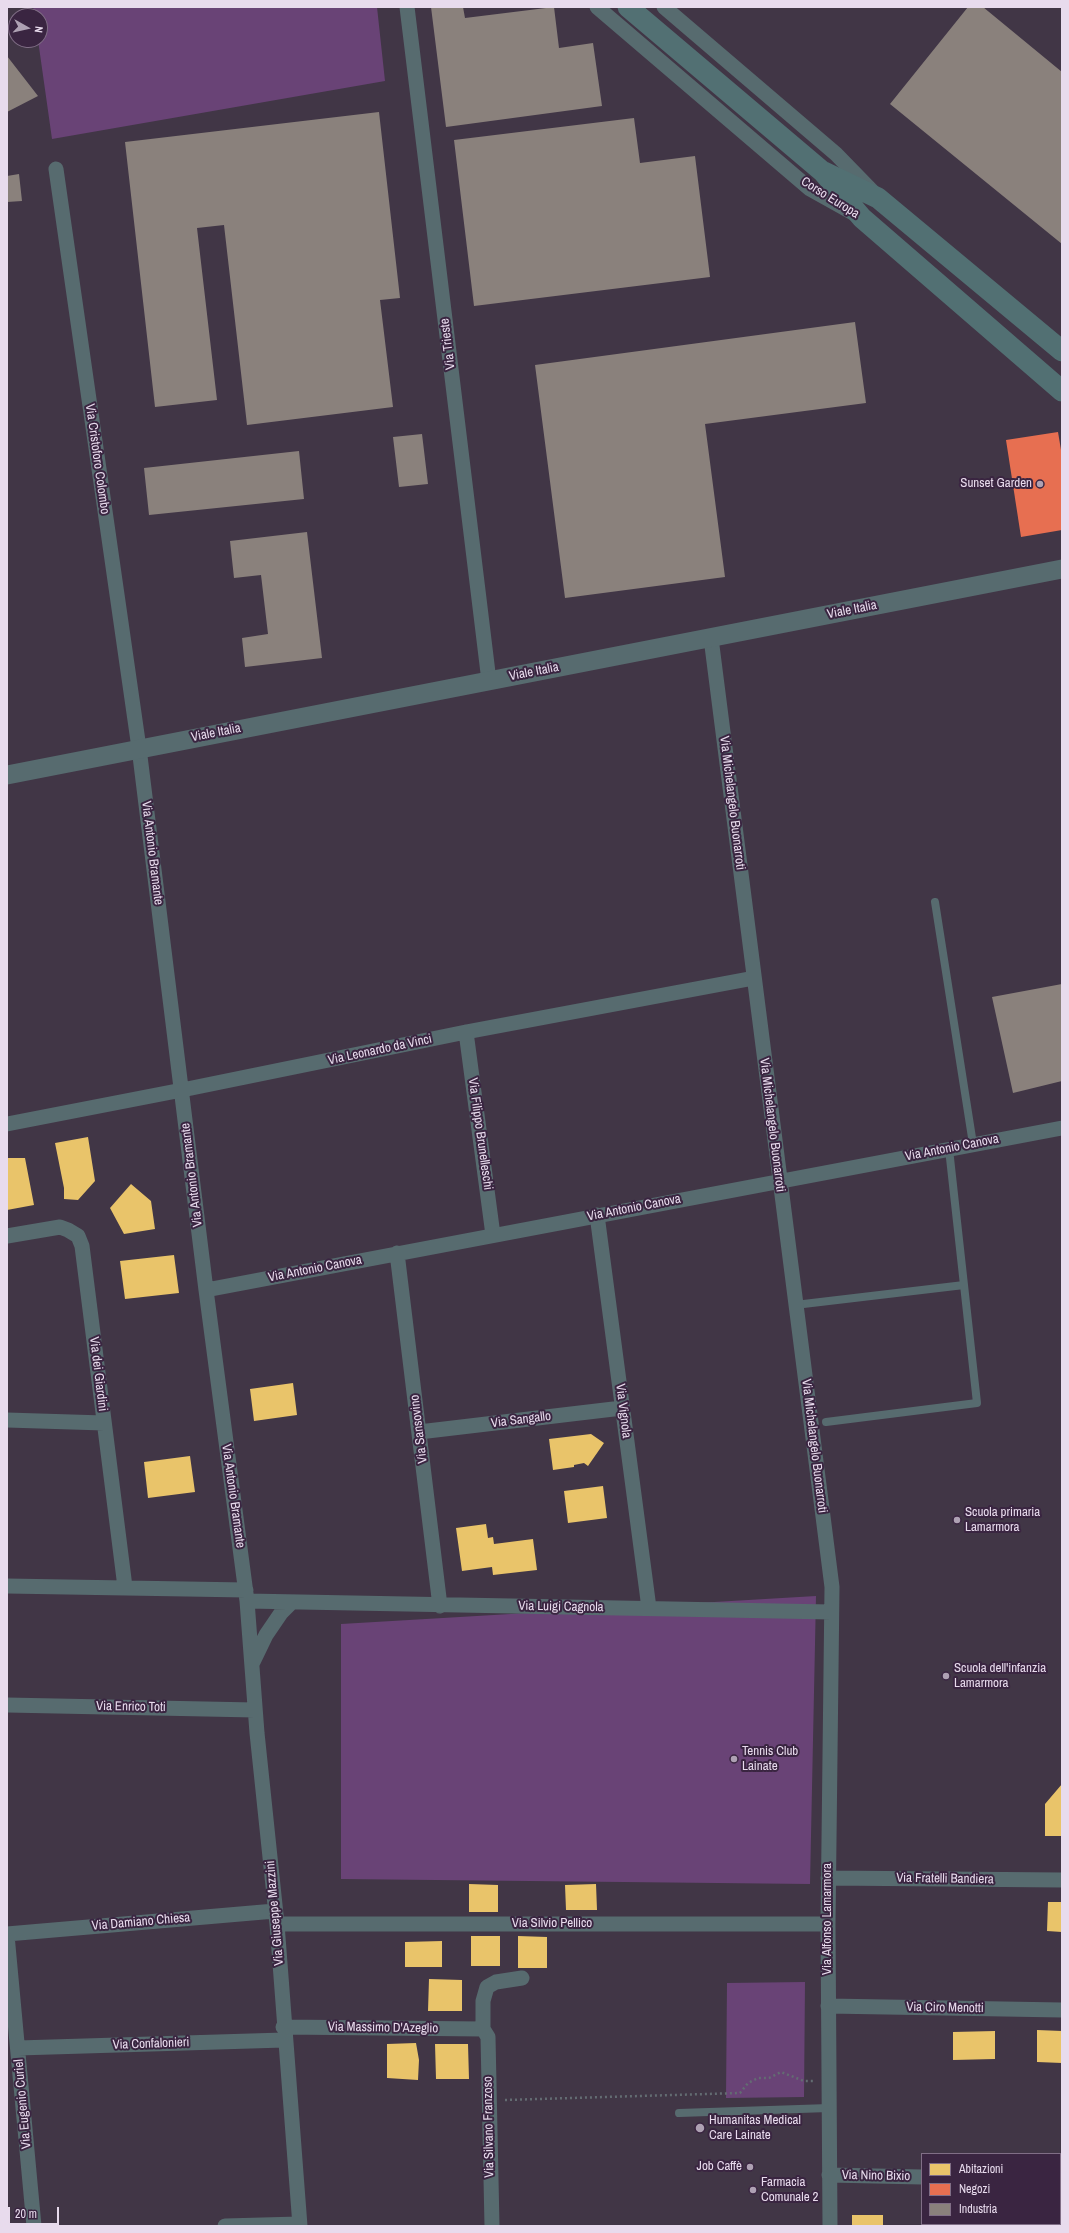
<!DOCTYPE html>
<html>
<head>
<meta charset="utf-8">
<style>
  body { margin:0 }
  #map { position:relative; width:1069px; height:2233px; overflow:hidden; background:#413646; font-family:"Archivo Narrow",sans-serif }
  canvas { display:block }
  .frame { position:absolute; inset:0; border:8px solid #e8dbed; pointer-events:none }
  .legend { position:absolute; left:921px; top:2153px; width:140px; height:72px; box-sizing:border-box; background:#3a2541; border:1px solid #806e86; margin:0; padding:5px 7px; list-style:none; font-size:12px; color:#e8dbed }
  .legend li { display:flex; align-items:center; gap:8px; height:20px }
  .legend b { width:20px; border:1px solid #806e86 }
  .north { position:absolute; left:8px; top:8px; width:40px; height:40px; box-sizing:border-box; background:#3a2541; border:1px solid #806e86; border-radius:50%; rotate:98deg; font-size:11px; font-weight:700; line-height:16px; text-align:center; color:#e8dbed }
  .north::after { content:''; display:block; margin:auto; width:14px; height:18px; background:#aea1b3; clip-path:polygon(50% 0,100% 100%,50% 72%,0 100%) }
  .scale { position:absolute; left:8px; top:2207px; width:51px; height:18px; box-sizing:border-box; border:2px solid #e8dbed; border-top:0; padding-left:5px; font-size:12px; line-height:14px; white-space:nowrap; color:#e8dbed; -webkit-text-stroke:3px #3a2541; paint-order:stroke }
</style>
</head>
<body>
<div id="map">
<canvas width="1069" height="2233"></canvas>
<div class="frame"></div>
<ul class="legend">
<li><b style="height:11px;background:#e9c46a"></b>Abitazioni</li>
<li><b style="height:11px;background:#e76f51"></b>Negozi</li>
<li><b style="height:11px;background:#8a817c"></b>Industria</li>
</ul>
<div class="north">N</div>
<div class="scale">20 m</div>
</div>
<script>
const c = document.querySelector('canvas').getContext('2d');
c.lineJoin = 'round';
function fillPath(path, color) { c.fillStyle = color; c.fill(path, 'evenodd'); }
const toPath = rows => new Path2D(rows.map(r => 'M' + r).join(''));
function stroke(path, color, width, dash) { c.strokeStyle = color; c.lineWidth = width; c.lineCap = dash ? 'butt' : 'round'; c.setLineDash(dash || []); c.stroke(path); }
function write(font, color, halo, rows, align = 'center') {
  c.font = font + ' "Archivo Narrow",sans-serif'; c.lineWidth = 4; c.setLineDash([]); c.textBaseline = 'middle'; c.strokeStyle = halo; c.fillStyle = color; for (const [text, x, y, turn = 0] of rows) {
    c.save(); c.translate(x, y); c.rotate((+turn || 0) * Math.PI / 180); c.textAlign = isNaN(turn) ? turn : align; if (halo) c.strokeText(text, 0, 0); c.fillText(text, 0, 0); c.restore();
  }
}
fillPath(toPath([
  [33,7,377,7,385,81,52,139,38,40,40,40,40,16,35,16],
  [816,1596,810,1884,341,1879,341,1624],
  [805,1982,804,2097,726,2098,727,1983]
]), '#694376');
fillPath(toPath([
  [88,1137,95,1181,78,1200,64,1199,64,1188,55,1143],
  [7,1158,25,1158,34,1205,7,1210],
  [131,1184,151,1201,155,1229,124,1234,110,1208],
  [174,1255,179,1293,125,1299,120,1261],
  [293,1383,297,1415,254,1421,250,1389],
  [591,1434,604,1443,588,1466,584,1463,574,1465,574,1467,553,1470,549,1439],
  [190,1456,195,1492,148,1498,144,1462],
  [603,1486,607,1518,568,1523,564,1491],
  [486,1524,488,1538,493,1537,494,1544,533,1539,537,1570,493,1575,492,1567,462,1571,456,1528],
  [1062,1784,1062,1836,1045,1836,1045,1804],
  [469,1884,498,1885,498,1912,469,1912],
  [596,1884,597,1910,566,1910,565,1885],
  [1048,1902,1062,1902,1062,1932,1047,1931],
  [471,1936,500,1936,500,1966,471,1966],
  [518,1936,547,1937,547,1968,518,1968],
  [442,1941,442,1967,405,1967,405,1942],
  [429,1979,462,1980,462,2011,428,2011],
  [1037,2030,1062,2031,1062,2063,1037,2062],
  [995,2031,995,2059,953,2060,953,2032],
  [416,2043,419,2060,418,2080,387,2078,387,2044],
  [435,2044,468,2044,469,2079,436,2079],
  [852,2215,883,2215,883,2226,852,2226]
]), '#e9c46a');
fillPath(toPath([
  [1058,432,1062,456,1062,530,1021,537,1006,440]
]), '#e76f51');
fillPath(toPath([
  [431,7,463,7,465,18,554,7,559,48,593,43,602,106,446,127],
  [968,7,983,7,1062,72,1062,244,890,104],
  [7,56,38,96,7,112],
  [379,112,400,298,380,300,393,407,247,425,224,225,197,228,217,400,155,407,125,142],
  [634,118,640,163,695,156,710,277,474,306,454,140],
  [19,174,22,201,7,202,7,176],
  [855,322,866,403,705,424,725,577,565,598,535,365],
  [422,434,428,484,399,487,393,437],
  [299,451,304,499,149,515,144,468],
  [307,532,322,658,245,667,242,638,268,634,261,575,234,578,230,541],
  [1062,984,1062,1081,1013,1093,992,997]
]), '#8a817c');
stroke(toPath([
  [505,2100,740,2093,748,2083,758,2078,769,2078,781,2072,804,2081,813,2081]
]), '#636c72', 2.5, [2, 3]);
stroke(toPath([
  [935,902,973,1144],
  [795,1305,964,1285],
  [826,1422,977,1403,949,1149],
  [679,2113,829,2108]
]), '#576b6f', 8);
stroke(toPath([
  [407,7,489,681],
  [597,7,810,189,853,213],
  [664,7,836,154,872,191],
  [56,169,139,748,206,1290,247,1601,257,1733,277,1924,300,2226],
  [711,638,832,1587,828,1924,830,2226],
  [466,1032,493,1235],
  [7,1124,182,1090,466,1032,754,978],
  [597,1215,649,1608],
  [7,1236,60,1227,68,1230,78,1236,82,1246,125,1587],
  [397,1253,440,1606],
  [206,1290,1062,1128],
  [7,1420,104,1423],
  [419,1432,622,1408],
  [7,1586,246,1590],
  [247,1601,831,1612],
  [252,1664,266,1635,281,1613,291,1603],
  [7,1705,255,1710],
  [828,1878,1062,1880],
  [277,1924,828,1924],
  [7,1934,275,1911],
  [7,1935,34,2226],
  [828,2006,1062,2010],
  [283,2027,483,2029],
  [483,2029,488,2037,492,2226],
  [483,2029,483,2001,487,1987,496,1982,522,1978],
  [18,2048,284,2040],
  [829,2175,922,2177],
  [1060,2180,1062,2180],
  [225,2226,299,2224]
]), '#576b6f', 15);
stroke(toPath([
  [7,775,1062,569]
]), '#576b6f', 19);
stroke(toPath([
  [628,7,823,172,862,218,1062,391],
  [824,172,878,198,1062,351]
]), '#527073', 21);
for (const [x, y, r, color] of [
  [1040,484,4,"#aea1b3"],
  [957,1520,4,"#aea1b3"],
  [946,1676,4,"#aea1b3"],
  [734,1759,4,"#aea1b3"],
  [700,2128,5,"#aea1b3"],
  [750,2167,4,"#aea1b3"],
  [753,2190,4,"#aea1b3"]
]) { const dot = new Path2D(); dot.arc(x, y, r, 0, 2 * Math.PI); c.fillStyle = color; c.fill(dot); stroke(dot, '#3a2541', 1.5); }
write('13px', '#e8dbed', '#3a2541', [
  ["Corso Europa",830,198,32],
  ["Via Trieste",448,344,-97],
  ["Via Cristoforo Colombo",97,459,82],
  ["Viale Italia",852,610,-11],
  ["Viale Italia",534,672,-11],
  ["Viale Italia",216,733,-11],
  ["Via Michelangelo Buonarroti",732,803,83],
  ["Via Antonio Bramante",152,853,83],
  ["Via Leonardo da Vinci",380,1050,-12],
  ["Via Michelangelo Buonarroti",772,1125,83],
  ["Via Filippo Brunelleschi",480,1134,82],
  ["Via Antonio Canova",952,1148,-11],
  ["Via Antonio Bramante",192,1175,-97],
  ["Via Antonio Canova",634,1208,-11],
  ["Via Antonio Canova",315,1269,-11],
  ["Via dei Giardini",98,1374,83],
  ["Via Vignola",623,1411,83],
  ["Via Sangallo",521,1420,-7],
  ["Via Sansovino",419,1429,-97],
  ["Via Michelangelo Buonarroti",814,1446,83],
  ["Via Antonio Bramante",233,1496,82],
  ["Via Luigi Cagnola",561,1607,1],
  ["Via Enrico Toti",131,1707,1],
  ["Via Fratelli Bandiera",945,1879,1],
  ["Via Giuseppe Mazzini",275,1913,-95],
  ["Via Alfonso Lamarmora",828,1919,-90],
  ["Via Damiano Chiesa",141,1922,-5],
  ["Via Silvio Pellico",552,1924],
  ["Via Ciro Menotti",945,2008,1],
  ["Via Massimo D'Azeglio",383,2028,1],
  ["Via Confalonieri",151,2044,-2],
  ["Via Eugenio Curiel",23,2104,-95],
  ["Via Silvano Franzoso",489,2127,-91],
  ["Via Nino Bixio",876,2176,1]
]);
write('13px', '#e8dbed', '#3a2541', [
  ["Sunset Garden",1032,484,"right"],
  ["Scuola primaria",965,1513],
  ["Lamarmora",965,1528],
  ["Scuola dell'infanzia",954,1669],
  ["Lamarmora",954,1684],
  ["Tennis Club",742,1752],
  ["Lainate",742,1767],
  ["Humanitas Medical",709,2121],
  ["Care Lainate",709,2136],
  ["Job Caffè",742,2167,"right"],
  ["Farmacia",761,2183],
  ["Comunale 2",761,2198]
], 'left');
</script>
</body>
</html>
